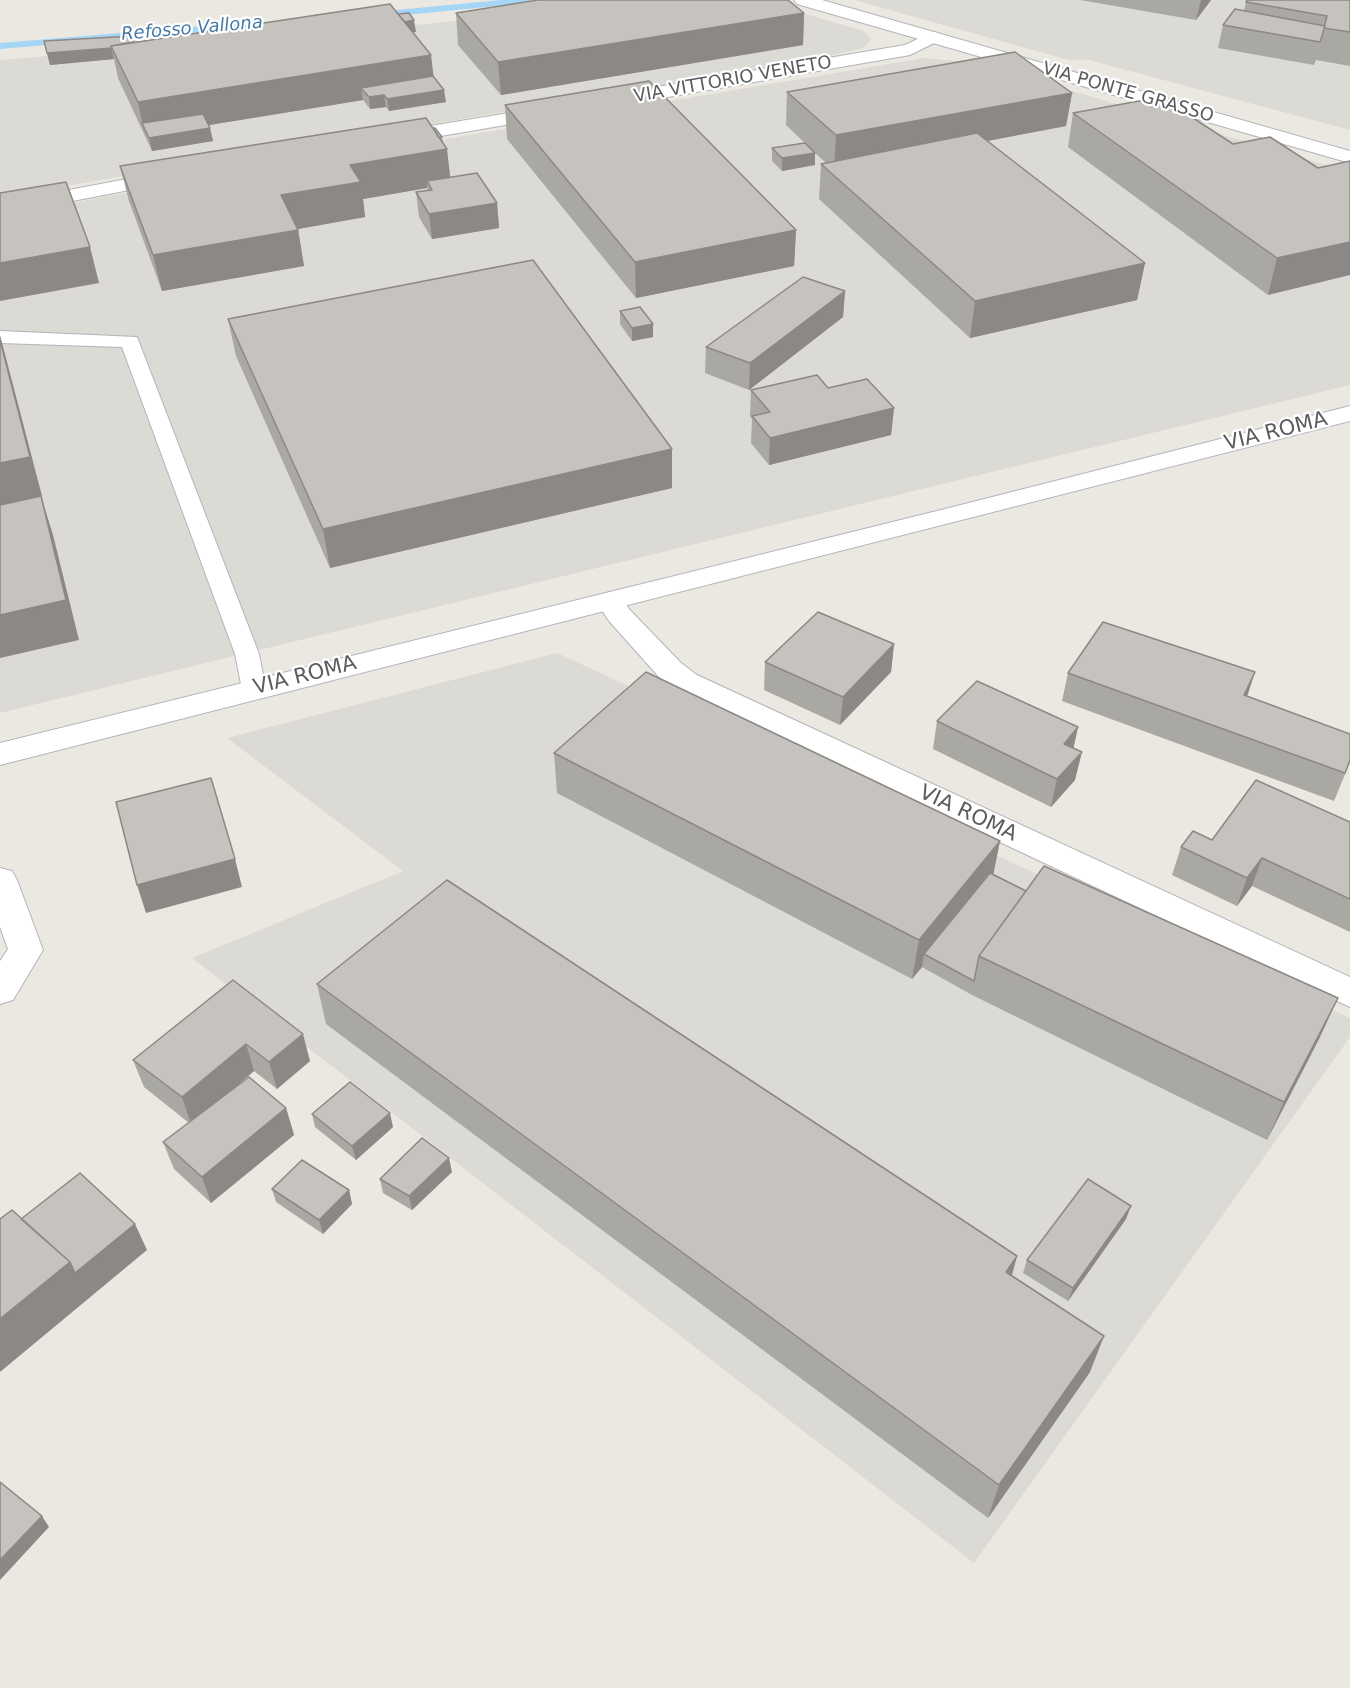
<!DOCTYPE html>
<html>
<head>
<meta charset="utf-8">
<style>
  body { margin:0 }
  canvas { display:block; background:#ebe8e1 }
</style>
</head>
<body>
<canvas width="1350" height="1688"></canvas>
<script>
const c = document.querySelector('canvas').getContext('2d');
c.lineJoin = 'round';
function fillPath(path, color) { c.fillStyle = color; c.fill(path, 'evenodd'); }
const toPath = rows => new Path2D(rows.map(r => 'M' + r).join(''));
function stroke(path, color, width, dash) { c.strokeStyle = color; c.lineWidth = width; c.lineCap = dash ? 'butt' : 'round'; c.setLineDash(dash || []); c.stroke(path); }
function write(font, color, halo, rows, align = 'center') {
  c.font = font + ' "DejaVu Sans",sans-serif'; c.lineWidth = 4.5; c.setLineDash([]); c.textBaseline = 'middle'; c.strokeStyle = halo; c.fillStyle = color; for (const [text, x, y, turn = 0] of rows) {
    c.save(); c.translate(x, y); c.rotate((+turn || 0) * Math.PI / 180); c.textAlign = isNaN(turn) ? turn : align; if (halo) c.strokeText(text, 0, 0); c.fillText(text, 0, 0); c.restore();
  }
}
fillPath(toPath([
  [657,0,757,0,864,31,871,39,864,48,816,59,0,197,0,60,406,26],
  [854,0,1350,0,1350,130,1089,60,1069,60],
  [924,58,976,63,1350,172,1350,385,0,713,0,219,102,197],
  [557,653,1350,1018,1350,1037,974,1563,192,958,403,871,227,738]
]), '#dcdad5');
fillPath(toPath([
  [501,0,531,0,527,3,375,18,371,15,375,12,501,0],
  [263,21,266,22,266,26,0,49,0,43,263,21]
]), '#a5d6f6');
const service = toPath([
  [0,331,137,337,259,654,266,689,263,695,254,697,245,695,242,689,235,654,122,347,0,343,0,331]
]);
const minor = toPath([
  [932,32,938,33,941,37,938,41,910,55,616,106,609,104,606,100,609,96,616,94,905,45,932,32],
  [551,106,558,108,561,112,558,116,394,144,387,142,384,138,387,134,394,132,551,106],
  [169,171,176,173,179,177,176,181,0,215,0,203,169,171],
  [610,592,620,595,629,609,681,663,697,675,1350,977,1350,1007,675,689,659,677,609,621,596,601,600,595,610,592],
  [0,868,12,871,17,880,43,950,13,1000,0,1004,0,961,8,949,0,927,0,868]
]);
const tertiary = toPath([
  [794,0,822,0,1350,151,1350,163,797,4,794,0]
]);
const secondary = toPath([
  [1350,406,1350,421,0,765,0,743,945,509,1350,406]
]);
stroke(service, '#b1b4b7', 2);
stroke(minor, '#b1b4b7', 2);
stroke(tertiary, '#b1b4b7', 2);
stroke(secondary, '#b2b6ba', 2);
fillPath(service, '#fff');
fillPath(minor, '#fff');
fillPath(tertiary, '#fff');
fillPath(secondary, '#fff');
fillPath(toPath([
  [1080,0,1211,0,1196,20],
  [1350,0,1350,66,1316,60,1314,65,1218,48,1223,25,1244,11,1246,2],
  [456,13,804,13,803,45,501,95,458,45],
  [398,14,416,32,413,32,446,102,389,111,386,107,370,109,363,100,209,125,213,141,152,151,118,78,114,59,50,65,44,41,135,42],
  [787,92,1072,93,1066,126,987,141,1145,263,1137,300,970,338,819,199,821,164,826,163,809,147,815,153,815,165,782,171,772,161,772,148,805,143,786,125],
  [505,105,796,230,794,266,636,298,507,139],
  [1073,113,1233,144,1318,168,1268,295,1068,147],
  [433,128,442,137,450,177,497,203,499,228,432,239,419,217,416,192,428,191,427,188,363,199,365,217,298,229,304,266,162,291,129,201,120,166],
  [845,291,843,317,749,390,705,373,706,347],
  [620,311,653,337,632,341,620,324],
  [228,319,672,449,672,488,330,568,236,356],
  [828,388,894,408,891,435,769,465,751,443,752,419,750,416,751,390],
  [894,644,891,672,840,725,764,690,765,662],
  [1068,673,1350,762,1334,801,1062,701],
  [937,721,1078,727,1073,748,1075,780,1051,807,933,749],
  [554,753,1000,841,993,874,1320,1037,1267,1140,972,995,922,967,912,979,557,793],
  [1350,822,1350,932,1252,886,1237,906,1172,875,1181,847,1212,840],
  [233,980,310,1061,277,1089,254,1071,237,1086,286,1108,294,1135,211,1203,174,1169,163,1142,189,1123,144,1087,133,1060],
  [317,984,1017,1256,1012,1275,1090,1372,988,1518,326,1024],
  [312,1114,393,1127,356,1160,315,1127],
  [452,1172,412,1210,383,1193,380,1179],
  [272,1189,349,1190,352,1204,323,1234,276,1202],
  [1126,1219,1068,1301,1023,1273,1027,1260]
]), '#aaa8a3');
fillPath(toPath([
  [1201,0,1211,0,1196,20],
  [804,13,803,45,501,95,498,62],
  [414,20,416,32,315,48,313,36],
  [111,48,114,59,50,65,47,53],
  [431,55,435,88,384,96,386,107,370,109,369,97,361,88,363,100,148,135,142,123,145,136,138,102],
  [444,90,446,102,389,111,387,99],
  [1072,93,1066,126,834,170,836,135],
  [210,128,213,141,152,151,149,138],
  [447,149,451,184,427,181,427,188,363,199,365,217,287,231,281,195,350,165],
  [815,153,815,165,782,171,782,158],
  [497,203,499,228,432,239,429,214],
  [298,230,304,266,162,291,153,255],
  [796,230,794,266,636,298,635,262],
  [1350,242,1350,275,1268,295,1277,258],
  [90,247,99,283,0,301,0,263],
  [1145,263,1137,300,970,338,975,301],
  [845,291,843,317,749,390,750,363],
  [653,324,653,337,632,341,632,328],
  [0,335,42,496,0,505],
  [894,408,891,435,769,465,770,438],
  [672,449,672,488,330,568,323,529],
  [41,496,53,535,79,640,0,658,0,615],
  [894,644,891,672,840,725,843,697],
  [1255,672,1246,700,1244,695],
  [1078,727,1072,755,1064,744],
  [1082,752,1075,780,1051,807,1057,779],
  [1000,841,992,881,924,954,922,967,912,979,919,940],
  [1262,858,1252,886,1237,906,1247,878],
  [235,859,242,887,146,913,137,885],
  [1338,998,1320,1037,1267,1140,1284,1102],
  [303,1034,310,1061,277,1089,269,1062],
  [246,1044,254,1071,191,1124,182,1097],
  [286,1108,294,1135,211,1203,202,1177],
  [390,1113,393,1127,356,1160,352,1146],
  [449,1158,452,1172,412,1210,409,1196],
  [349,1190,352,1204,323,1234,319,1220],
  [1131,1206,1126,1219,1068,1301,1073,1288],
  [135,1224,147,1250,0,1372,0,1319,70,1262],
  [1017,1256,1007,1292,1006,1272],
  [1104,1336,1090,1372,988,1518,999,1485],
  [42,1516,49,1527,0,1580,0,1560]
]), '#8b8885');
const building = toPath([
  [538,0,788,0,804,13,498,62,456,13,538,0],
  [1247,0,1350,0,1350,32,1324,28,1327,16,1246,2,1247,0],
  [390,4,431,55,138,102,111,46,390,4],
  [1235,9,1325,26,1320,42,1223,25,1235,9],
  [409,13,414,20,405,22,398,14,409,13],
  [133,36,134,42,111,46,112,48,47,53,44,41,133,36],
  [1015,52,1072,93,836,135,787,92,1015,52],
  [433,76,444,90,387,99,384,95,369,97,361,88,433,76],
  [649,81,796,230,635,262,505,105,649,81],
  [1161,97,1233,144,1270,137,1318,168,1350,161,1350,242,1277,258,1073,113,1161,97],
  [203,114,210,128,149,138,142,123,203,114],
  [426,118,447,149,350,165,361,182,281,195,298,230,153,255,120,166,426,118],
  [433,128,435,128,442,137,439,138,433,128],
  [977,133,1145,263,975,301,821,164,977,133],
  [805,143,815,153,782,158,772,148,805,143],
  [477,173,497,203,429,214,416,192,432,190,427,181,477,173],
  [66,182,90,247,0,263,0,193,66,182],
  [533,260,672,449,323,529,228,319,533,260],
  [803,277,845,291,750,363,706,347,803,277],
  [640,307,653,324,632,328,620,311,640,307],
  [0,340,30,457,0,463,0,340],
  [817,375,828,388,867,379,894,408,770,438,752,416,770,412,751,390,817,375],
  [41,496,66,600,0,615,0,505,41,496],
  [818,612,894,644,843,697,765,662,818,612],
  [1103,622,1255,672,1244,695,1350,734,1350,760,1345,773,1068,673,1103,622],
  [646,672,1000,841,919,940,554,753,646,672],
  [977,681,1078,727,1064,744,1082,752,1057,779,937,721,977,681],
  [211,778,235,859,137,885,116,802,211,778],
  [1256,780,1350,822,1350,899,1262,858,1247,878,1181,847,1193,831,1212,840,1256,780],
  [1044,866,1338,998,1284,1102,979,956,1044,866],
  [990,873,1026,891,979,956,974,981,924,954,990,873],
  [447,880,1017,1256,1006,1272,1104,1336,999,1485,317,984,447,880],
  [233,980,303,1034,269,1062,246,1044,182,1097,133,1060,233,980],
  [249,1077,286,1108,202,1177,163,1142,249,1077],
  [350,1082,390,1113,352,1146,312,1114,350,1082],
  [422,1138,449,1158,409,1196,380,1179,422,1138],
  [302,1160,349,1190,319,1220,272,1189,302,1160],
  [80,1173,135,1224,75,1273,70,1262,21,1219,80,1173],
  [1088,1179,1131,1206,1073,1288,1027,1260,1088,1179],
  [12,1210,70,1262,0,1319,0,1219,12,1210],
  [0,1482,42,1516,0,1560,0,1482]
]);
fillPath(building, '#c6c3be');
stroke(building, '#8b8885', 1.5);
write('italic 18px', '#4578a6', '#fff', [
  ["Refosso Vallona",192,29,-5]
]);
write('18px', '#595d60', '#fff', [
  ["VIA VITTORIO VENETO",733,80,-10],
  ["VIA PONTE GRASSO",1128,93,16]
]);
write('21px', '#595d60', '#fff', [
  ["VIA ROMA",1276,432,-14],
  ["VIA ROMA",305,676,-14],
  ["VIA ROMA",968,814,25]
]);
</script>
</body>
</html>
